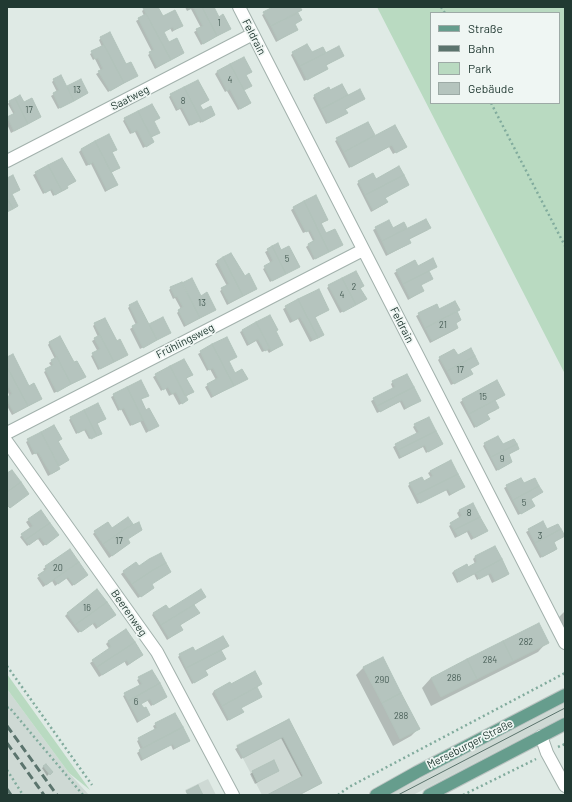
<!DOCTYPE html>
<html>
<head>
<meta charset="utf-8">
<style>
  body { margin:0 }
  #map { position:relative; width:572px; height:802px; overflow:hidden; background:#dfeae5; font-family:Barlow,sans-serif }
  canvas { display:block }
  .frame { position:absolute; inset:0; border:8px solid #213932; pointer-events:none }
  .legend { position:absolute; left:430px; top:12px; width:130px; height:92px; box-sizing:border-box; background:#eff6f3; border:1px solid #9daaa6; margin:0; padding:5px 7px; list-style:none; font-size:12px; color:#213932 }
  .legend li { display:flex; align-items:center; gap:8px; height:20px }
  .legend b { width:20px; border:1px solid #9daaa6 }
</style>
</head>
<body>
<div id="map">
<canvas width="572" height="802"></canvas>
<div class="frame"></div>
<ul class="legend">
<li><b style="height:5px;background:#669d8d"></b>Straße</li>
<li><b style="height:5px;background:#5b746d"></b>Bahn</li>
<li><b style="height:11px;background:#b9dac1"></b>Park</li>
<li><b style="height:11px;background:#b5c4be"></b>Gebäude</li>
</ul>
</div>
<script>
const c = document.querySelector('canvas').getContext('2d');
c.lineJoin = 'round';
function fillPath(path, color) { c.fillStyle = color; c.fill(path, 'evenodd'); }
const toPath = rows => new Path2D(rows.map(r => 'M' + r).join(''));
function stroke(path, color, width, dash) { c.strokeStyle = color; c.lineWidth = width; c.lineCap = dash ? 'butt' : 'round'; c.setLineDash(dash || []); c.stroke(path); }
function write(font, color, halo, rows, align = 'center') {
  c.font = font + ' Barlow,sans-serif'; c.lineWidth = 3.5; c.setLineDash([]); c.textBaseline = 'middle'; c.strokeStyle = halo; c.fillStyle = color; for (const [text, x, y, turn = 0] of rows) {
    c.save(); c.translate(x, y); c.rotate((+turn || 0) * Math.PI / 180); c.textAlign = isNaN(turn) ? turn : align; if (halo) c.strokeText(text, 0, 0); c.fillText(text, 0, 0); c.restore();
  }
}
fillPath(toPath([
  [7,689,69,773,89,795,7,795],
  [565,703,565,716,413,795,389,795],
  [289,719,322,783,300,795,262,795,236,745],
  [208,779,216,795,188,795,185,790]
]), '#ced9d4');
fillPath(toPath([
  [377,7,565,7,565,374],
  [431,13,559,13,559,103,431,103],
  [7,674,90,790,69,773,7,689]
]), '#b9dac1');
fillPath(toPath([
  [147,7,157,7,162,17,182,25,172,32,170,28,163,32,169,44,183,53,155,69,148,55,152,52,136,21,144,16,142,11],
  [185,7,210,7,218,18,230,29,201,45,194,32,201,28,191,9,187,11],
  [275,7,299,7,301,10,297,13,300,20,294,25,297,30,276,42,262,15],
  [101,38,137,76,108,92,96,74,101,71,95,59,93,60,90,54,102,47,99,40],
  [293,53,326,54,343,56,325,66,327,69,324,71,304,81,291,55],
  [217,72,245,75,243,90,248,105,238,110,227,91,225,92,215,74],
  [54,80,66,88,80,80,87,93,58,109,51,96,57,92,52,82],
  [342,85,348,96,364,98,345,110,346,113,344,115,326,124,313,98,315,95,330,91],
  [171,95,207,100,199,105,202,111,214,115,200,123,199,121,189,126,180,109,176,111,169,97],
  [10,101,23,103,40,117,11,133,7,124,7,118,14,115,8,104],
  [158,118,153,122,158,133,150,138,153,142,143,148,135,132,130,134,123,121,125,119],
  [368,123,375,137,405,147,393,154,389,147,349,168,335,141],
  [116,149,111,153,119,168,111,173,117,185,105,192,91,164,86,166,79,152,81,150],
  [62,159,75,181,66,186,67,188,65,190,53,196,50,190,43,194,33,175],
  [375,180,408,185,385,198,387,202,385,204,371,212,357,184,359,182],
  [294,208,327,220,321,224,326,234,342,245,313,260,306,247,313,241,308,231,303,233,291,210],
  [389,221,392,229,403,223,407,230,428,230,408,240,410,243,407,245,386,256,373,230],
  [278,245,281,251,298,267,270,282,263,269,271,264,265,252],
  [230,254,253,291,227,305,220,291,227,286,215,264],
  [414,262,417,267,436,267,428,271,432,278,421,285,423,291,408,300,394,273],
  [329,286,363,286,360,289,365,299,340,313,327,288],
  [171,288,200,297,215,310,184,327,177,313,181,309,175,298,173,299,169,290],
  [318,290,328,310,314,318,320,337,310,342,298,319,290,323,283,309],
  [436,305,439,310,456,312,460,320,455,324,457,328,455,330,430,343,416,316],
  [130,306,148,326,162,318,170,333,140,349,130,329,136,325,128,308],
  [270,316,275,331,282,345,269,353,267,350,262,352,256,341,247,346,240,332],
  [95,324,124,357,98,370,91,356,98,352,92,341,98,337,93,326],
  [226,338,228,361,235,374,244,380,211,398,205,387,216,380,210,369,207,371,198,354],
  [50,342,82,379,54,393,44,372,52,367,49,363,55,359,48,345],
  [7,358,38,401,12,415,7,406,7,398,10,397,7,390],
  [440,358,469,369,469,376,451,385,438,360],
  [183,360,191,375,186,379,190,394,185,397,184,402,179,405,173,394,169,396,165,388,161,391,153,377],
  [141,381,147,395,140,400,146,411,157,426,146,433,140,421,130,426,121,409,118,411,111,397],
  [393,382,419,401,404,410,400,402,377,413,371,401,393,389,391,384],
  [497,382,504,395,494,401,496,410,486,415,489,419,474,428,460,402],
  [71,418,105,419,97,424,100,434,89,439,84,430,76,434,69,420],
  [415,425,442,444,426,453,423,447,399,459,393,447,417,434,413,427],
  [54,426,61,439,58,442,68,460,58,466,59,469,57,471,48,476,36,453,32,455,26,442],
  [485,444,518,449,508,455,511,462,509,464,496,471,483,446],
  [431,471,464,487,449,496,446,490,417,504,408,486,410,484,424,482,431,478,428,473],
  [520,479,523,485,541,492,530,499,532,508,518,515,504,488],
  [472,504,484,533,471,540,467,532,455,538,449,526,460,519,457,513,459,511],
  [41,511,56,537,43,546,38,539,27,546,20,537,30,528,26,522],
  [128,519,133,526,127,539,127,545,109,558,93,534,95,532,112,530],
  [543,523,547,531,564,536,553,543,556,549,554,551,540,558,526,532],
  [494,547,508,573,506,576,492,583,488,574,477,580,474,574,457,583,452,573,454,571,468,568,475,564,473,559,475,557],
  [70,550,85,577,72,586,66,578,55,586,52,581,43,587,37,578,45,572,43,569],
  [136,563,151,584,151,590,138,598,121,574],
  [205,597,194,605,198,613,179,626,179,632,167,640,152,615,154,613,169,610],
  [565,611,565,638,556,620],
  [67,614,112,617,96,629,92,623,78,633,65,616],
  [126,630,142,655,127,666,124,661,99,677,90,663,110,650,106,644,108,642],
  [547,642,538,652,431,706,422,688,431,678],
  [228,646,221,651,225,659,205,671,207,675,192,684,178,657,180,655],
  [364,667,418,729,411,736,393,746,356,675],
  [152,671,166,697,151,706,147,700,140,704,149,715,137,723,123,696,140,686,137,680],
  [261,684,256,688,241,708,243,712,227,721,212,694,214,691,230,685],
  [288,720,321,783,299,795,269,795,302,778,281,738,241,759,235,749],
  [156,724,189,741,173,750,171,745,141,761,137,753,141,750,137,741,155,730,153,726],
  [273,761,278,770,255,784,250,774],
  [46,765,51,772,47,776,42,768]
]), '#0003');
const building = toPath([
  [145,7,158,7,163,16,175,10,183,26,174,30,173,27,164,32,169,42,177,38,184,53,171,60,143,8,145,7],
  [188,7,202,7,217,36,203,44,196,29,203,26,193,7,189,9,188,7],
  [202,7,214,7,219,17,223,14,231,29,217,36,202,7],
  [273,7,300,7,302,10,271,26,263,12,273,7],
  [298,13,302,20,295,24,298,30,278,40,271,26,298,13],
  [146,14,171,60,157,67,149,52,154,50,138,18,146,14],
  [110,32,126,64,131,62,138,76,124,83,100,37,110,32],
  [307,44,312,52,323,47,326,53,300,66,292,52,307,44],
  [104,45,124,83,110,91,98,71,103,69,98,58,95,59,91,51,104,45],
  [339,46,344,56,326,65,328,69,307,80,300,66,339,46],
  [244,57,252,72,246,75,252,86,244,90,230,64,244,57],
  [230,64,251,103,240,109,230,89,227,91,217,71,230,64],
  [61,75,74,101,60,108,53,93,59,90,53,79,61,75],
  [81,79,88,93,74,101,67,86,81,79],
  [198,80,209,100,200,105,203,110,211,106,215,115,202,122,184,87,198,80],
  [342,84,348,95,321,109,314,95,329,87,330,90,342,84],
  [184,87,201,120,191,125,182,107,178,109,170,94,184,87],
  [360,89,365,99,345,109,348,113,328,123,321,109,360,89],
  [20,95,24,102,32,98,41,117,28,124,15,98,20,95],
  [15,98,28,124,14,131,7,117,15,113,9,101,15,98],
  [152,104,160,118,154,121,160,133,151,137,138,111,152,104],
  [138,111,154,142,146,147,137,130,132,133,124,118,138,111],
  [368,122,375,135,344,152,336,138,368,122],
  [395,125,407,147,396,153,392,145,351,167,344,152,395,125],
  [109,134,117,150,112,152,120,168,111,172,95,141,109,134],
  [95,141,118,185,107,190,93,162,89,165,81,149,95,141],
  [62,158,76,181,67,186,68,188,62,191,48,165,62,158],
  [48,165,62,191,55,195,52,189,45,193,35,172,48,165],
  [399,166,404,175,365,195,358,181,373,173,376,179,399,166],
  [13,175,20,190,12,194,18,206,13,209,7,198,7,178,13,175],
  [404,175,409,185,385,198,388,202,373,210,365,195,404,175],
  [316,195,328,220,321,223,326,233,335,229,343,245,329,252,304,201,316,195],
  [7,198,13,209,7,212,7,198],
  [304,201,329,252,315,259,308,244,315,240,310,230,306,232,293,207,304,201],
  [426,219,431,228,409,239,411,243,388,254,382,241,426,219],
  [389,220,393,228,404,222,407,228,382,241,375,227,389,220],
  [278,243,281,250,289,246,300,267,286,274,272,246,278,243],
  [272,246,286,274,272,281,264,266,273,261,267,249,272,246],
  [231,253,245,276,249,273,257,289,243,296,223,257,231,253],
  [223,257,243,296,229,303,221,288,229,284,217,261,223,257],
  [433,258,437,267,403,284,396,270,415,260,418,266,433,258],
  [356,271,364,286,360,288,367,299,356,305,342,278,356,271],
  [429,271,433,279,421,285,424,291,410,298,403,284,429,271],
  [192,278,201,296,207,292,216,310,200,318,182,283,192,278],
  [342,278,356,305,343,312,328,285,342,278],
  [182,282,200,318,186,325,178,310,183,307,177,296,175,297,170,287,182,282],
  [319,289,329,310,315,317,324,335,318,338,298,299,319,289],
  [298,299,318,338,313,340,300,317,293,321,285,306,298,299],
  [137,301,157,340,143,348,132,326,138,323,129,305,137,301],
  [455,301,460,310,425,328,418,313,437,304,439,309,455,301],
  [457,311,461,320,456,323,458,328,432,341,425,328,457,311],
  [270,315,278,330,276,331,283,345,271,351,256,322,270,315],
  [163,317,171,333,157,340,149,324,163,317],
  [105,318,117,341,120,339,128,355,114,362,94,323,105,318],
  [256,322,270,348,265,351,258,339,249,344,242,330,256,322],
  [100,335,114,362,100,369,92,353,100,349,94,338,100,335],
  [60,336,74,362,77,361,86,377,71,384,49,342,60,336],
  [227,337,237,357,229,361,235,373,242,369,248,379,234,386,212,344,227,337],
  [212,344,234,386,213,396,207,384,218,378,213,368,209,370,200,351,212,344],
  [471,348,475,356,447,371,439,357,454,349,458,355,471,348],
  [13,354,29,386,34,383,42,399,28,406,7,367,7,357,13,354],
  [475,356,479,364,470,369,473,374,454,384,447,371,475,356],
  [57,357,71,384,57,392,45,369,53,365,51,360,57,357],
  [184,359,193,375,186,378,194,392,185,396,170,366,184,359],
  [170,366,188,400,182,404,176,392,172,394,168,387,163,390,155,374,170,366],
  [7,367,28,406,14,413,7,400,7,397,12,394,7,384,7,367],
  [407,374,414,387,377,406,373,398,395,387,392,381,407,374],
  [141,380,149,396,141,399,146,410,149,408,159,426,149,431,127,387,141,380],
  [497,380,505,395,469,414,462,399,497,380],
  [127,387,143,420,132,425,124,408,120,410,113,394,127,387],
  [414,387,421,401,406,408,402,400,380,412,377,406,414,387],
  [495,400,499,408,487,414,490,419,476,427,469,414,495,400],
  [98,403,106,419,97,423,102,434,97,436,84,410,98,403],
  [84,410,97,436,91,439,86,429,78,433,70,417,84,410],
  [429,417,436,431,398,450,395,444,419,432,414,424,429,417],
  [54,425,62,439,58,441,69,460,59,466,41,432,54,425],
  [436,431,443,444,428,452,425,445,401,457,398,450,436,431],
  [41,432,60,469,51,474,38,452,35,454,27,439,41,432],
  [498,436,503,444,514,439,517,444,491,457,484,443,498,436],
  [517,444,519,449,509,454,512,462,498,470,491,457,517,444],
  [451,460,458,474,416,495,409,483,422,477,424,481,433,476,430,471,451,460],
  [12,470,21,482,7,492,7,473,12,470],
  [458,474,465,487,451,494,448,489,420,503,416,495,458,474],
  [521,478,524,483,535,478,539,486,513,500,506,485,521,478],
  [21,482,29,494,10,508,7,505,7,492,21,482],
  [539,486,543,492,531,499,535,506,521,514,513,500,539,486],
  [473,503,480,517,454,530,450,523,462,516,459,510,473,503],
  [41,510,50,523,25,540,21,534,33,526,28,519,41,510],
  [128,517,133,524,128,527,103,544,94,531,108,522,112,528,128,517],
  [480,517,488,531,474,538,469,530,458,536,454,530,480,517],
  [543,521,547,529,558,524,561,529,535,543,528,529,543,521],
  [139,522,142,530,128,539,130,543,112,556,103,544,128,527,139,522],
  [50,523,59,535,46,545,40,537,29,545,25,540,50,523],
  [561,529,565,536,554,542,557,549,542,557,535,543,561,529],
  [495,546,502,559,459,582,454,571,467,564,468,567,477,562,475,556,495,546],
  [70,549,79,562,46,585,38,575,47,569,45,566,70,549],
  [161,553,166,563,153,570,132,584,123,571,136,562,139,566,149,559,161,553],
  [502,559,509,574,495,581,491,573,479,579,476,573,502,559],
  [79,562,88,575,74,585,68,577,58,584,54,579,79,562],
  [166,563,171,572,152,584,154,588,141,597,132,584,153,570,166,563],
  [97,589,107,602,75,625,67,613,97,589],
  [201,589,206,597,161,625,153,613,166,605,169,609,201,589],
  [107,602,116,615,98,627,95,622,81,632,75,625,107,602],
  [194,605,200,613,180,625,183,630,169,638,161,625,194,605],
  [539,623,549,643,513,661,503,641,539,623],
  [126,629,135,642,97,667,92,660,111,647,108,641,126,629],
  [223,636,229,646,186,668,179,654,193,647,195,651,223,636],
  [503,641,513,661,477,679,467,659,503,641],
  [135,642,143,655,129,664,127,660,102,675,97,667,135,642],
  [221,650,226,659,205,670,208,675,194,683,186,668,221,650],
  [383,657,401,693,382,703,363,667,383,657],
  [467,659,477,679,441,697,431,678,467,659],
  [152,670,160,683,128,701,124,693,142,684,138,677,152,670],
  [255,671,262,684,222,706,214,691,230,682,231,684,255,671],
  [160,683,167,697,153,705,150,699,141,704,144,708,146,707,150,715,139,721,128,701,160,683],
  [257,687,262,697,241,708,244,712,229,720,222,706,257,687],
  [401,693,420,729,400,739,382,703,401,693],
  [175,713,183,727,143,748,138,738,157,728,155,723,175,713],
  [289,719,322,783,299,795,267,795,303,776,283,737,243,758,237,746,289,719],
  [183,727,190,741,175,748,173,744,143,759,139,750,183,727],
  [274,760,279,771,257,782,252,771,274,760],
  [46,764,53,772,50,775,43,766,46,764],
  [198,785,203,795,188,795,186,791,198,785]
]);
fillPath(building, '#b5c4be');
stroke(building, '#b2c3bb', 1);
const minor = toPath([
  [239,7,565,643],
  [7,161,253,34],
  [7,433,363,250],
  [7,442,157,652,233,795],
  [541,736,547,753,565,786]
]);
const major = toPath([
  [376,795,417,772,565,695],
  [429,795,565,724]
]);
stroke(minor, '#a2b1ac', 14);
stroke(major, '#bcc4c2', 14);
stroke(toPath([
  [441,7,445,13],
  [491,103,565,246],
  [7,666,92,785],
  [7,708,9,707,83,795],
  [558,747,565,744],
  [7,770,23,795],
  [338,795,349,787,565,673],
  [463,795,536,759]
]), '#81ab9d', 2.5, [2, 3]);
stroke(minor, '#fff', 12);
stroke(major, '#669d8d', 12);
stroke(toPath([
  [398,795,565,708]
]), '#5b746d', 1);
stroke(toPath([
  [7,726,57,795],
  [7,743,44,795],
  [7,789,11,795]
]), '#5b746d', 3, [8, 4]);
write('9px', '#465c55', null, [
  ["1",219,23],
  ["4",230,80],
  ["13",77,90],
  ["8",183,101],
  ["17",29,110],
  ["5",287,259],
  ["2",354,287],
  ["4",342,295],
  ["13",202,303],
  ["21",443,325],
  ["17",460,370],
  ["15",483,397],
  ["9",502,459],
  ["5",524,503],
  ["8",469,513],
  ["3",540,536],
  ["17",119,541],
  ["20",58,568],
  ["16",87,608],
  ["282",526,642],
  ["284",490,660],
  ["286",454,678],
  ["290",382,680],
  ["6",136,702],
  ["288",401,716]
]);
write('11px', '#213932', '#eff6f3', [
  ["Feldrain",254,37,63],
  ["Saatweg",130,98,-27],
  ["Feldrain",402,325,63],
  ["Frühlingsweg",185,341,-27],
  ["Beerenweg",129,613,55],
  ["Merseburger Straße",470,744,-27]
]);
</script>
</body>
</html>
